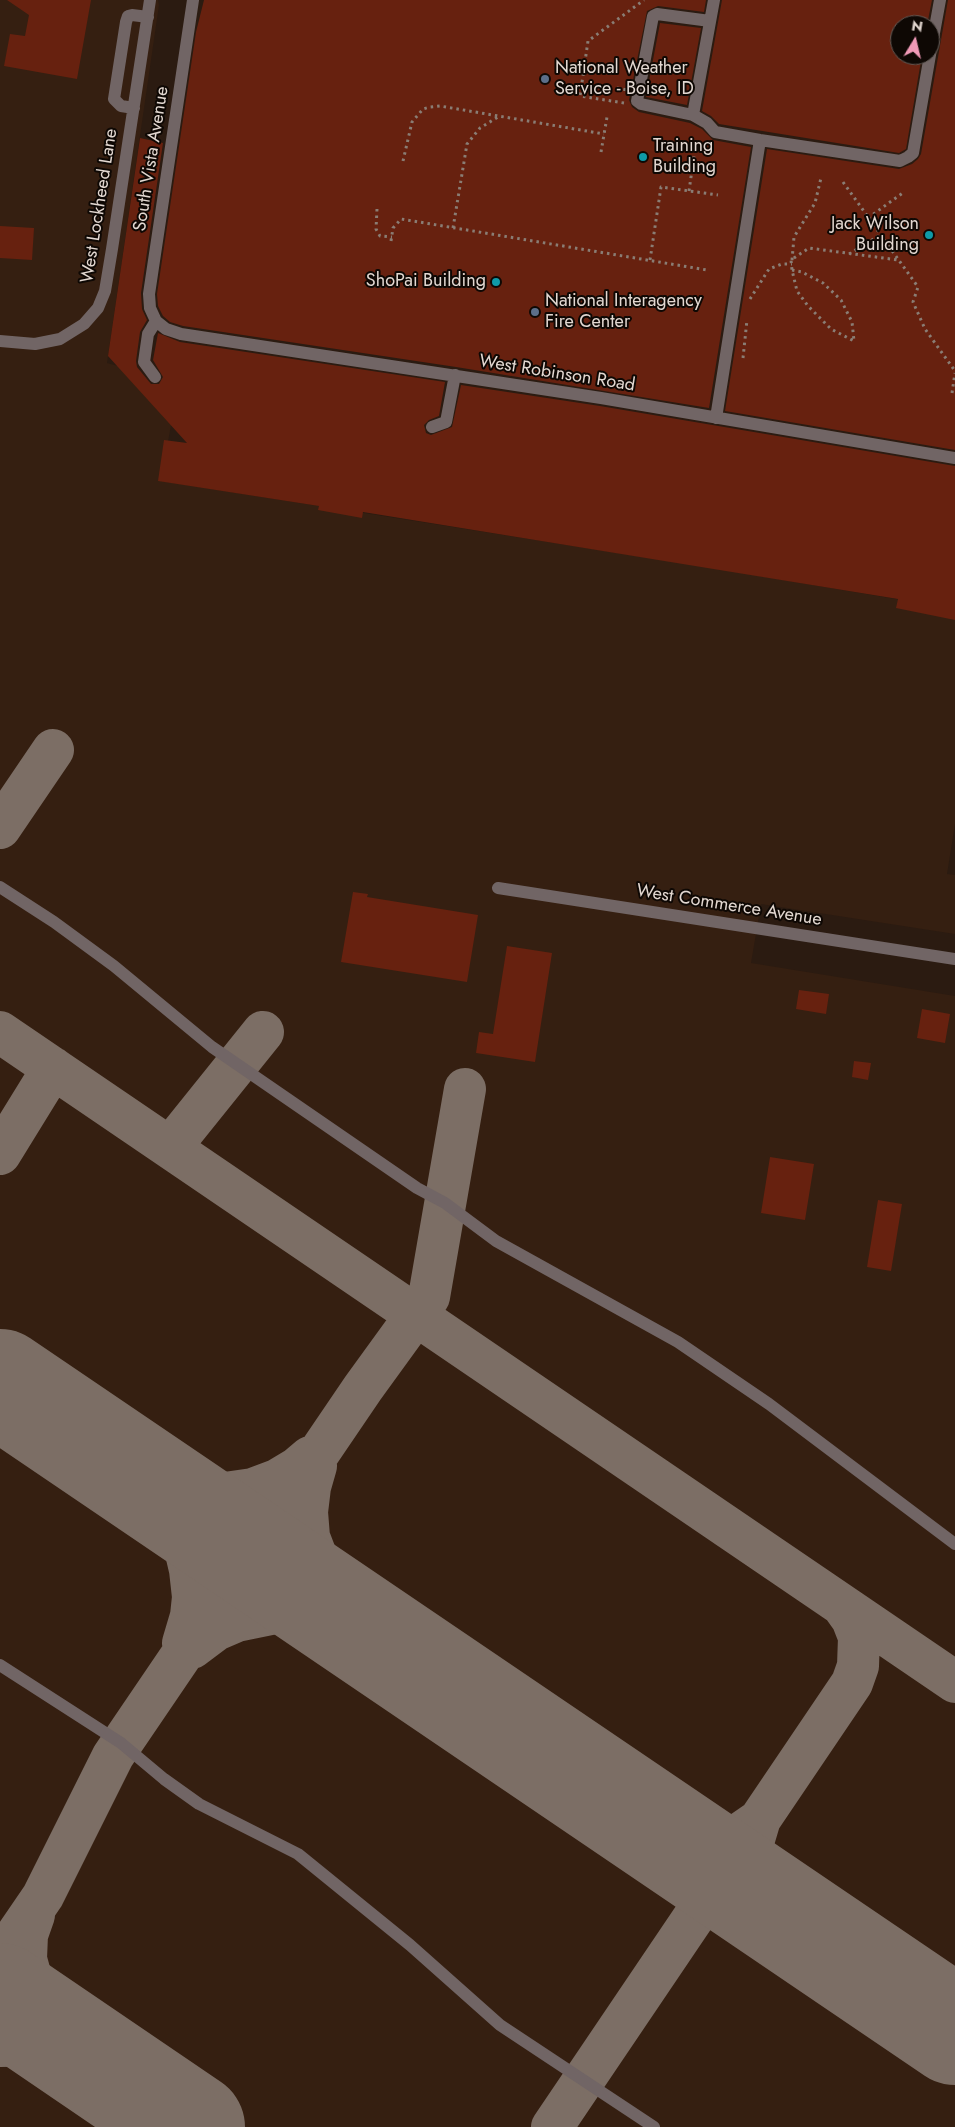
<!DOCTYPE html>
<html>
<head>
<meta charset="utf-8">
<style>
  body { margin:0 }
  #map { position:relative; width:955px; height:2127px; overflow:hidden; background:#2b1b11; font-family:Jost,sans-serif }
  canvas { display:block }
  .north { position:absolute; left:890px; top:15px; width:50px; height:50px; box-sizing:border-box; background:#0e0804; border:1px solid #635b56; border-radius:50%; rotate:9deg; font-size:14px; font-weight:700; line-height:20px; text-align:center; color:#e3d8d1 }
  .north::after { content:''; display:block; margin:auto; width:18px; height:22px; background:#f09ab7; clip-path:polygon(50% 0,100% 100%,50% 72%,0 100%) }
</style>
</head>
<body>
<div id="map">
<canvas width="955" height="2127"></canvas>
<div class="north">N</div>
</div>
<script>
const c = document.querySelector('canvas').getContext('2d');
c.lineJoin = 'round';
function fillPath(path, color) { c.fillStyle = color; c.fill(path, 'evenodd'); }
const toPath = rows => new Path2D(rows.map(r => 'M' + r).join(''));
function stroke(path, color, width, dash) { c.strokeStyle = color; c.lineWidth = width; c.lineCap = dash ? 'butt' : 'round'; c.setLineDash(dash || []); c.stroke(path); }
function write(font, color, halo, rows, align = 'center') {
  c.font = font + ' Jost,sans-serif'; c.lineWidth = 4; c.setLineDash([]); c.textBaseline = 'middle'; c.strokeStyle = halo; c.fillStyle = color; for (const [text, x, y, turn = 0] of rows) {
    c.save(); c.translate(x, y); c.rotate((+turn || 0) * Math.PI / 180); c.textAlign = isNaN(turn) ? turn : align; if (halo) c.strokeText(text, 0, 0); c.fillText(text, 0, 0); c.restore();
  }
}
fillPath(toPath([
  [0,0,158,0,159,5,107,363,118,366,171,425,161,481,701,566,955,609,955,824,947,874,955,875,955,934,761,904,751,963,955,996,955,2127,0,2127]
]), '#351f11');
stroke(toPath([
  [0,828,53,750],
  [0,1032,955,1682],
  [0,1154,53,1068],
  [182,1156,177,1143,181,1134,263,1032],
  [316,1466,310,1487,307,1512,309,1537,325,1579,336,1600,359,1626],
  [146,1482,183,1492,218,1494,253,1489,277,1480,297,1468,310,1457],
  [146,1482,171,1513,184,1544,190,1570,193,1597,191,1616,183,1643],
  [192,1648,216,1630,237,1621,281,1612,327,1616,359,1626],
  [760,1819,752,1846,753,1863,758,1877,765,1891,790,1919],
  [656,1828,684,1840,702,1844,718,1843,729,1841,758,1821],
  [34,1915,27,1935,26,1959,36,1996,46,2015,83,2053],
  [0,1959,43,1896,113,1756,363,1388,429,1297,465,1089],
  [0,2046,53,2045,83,2053],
  [552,2127,852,1683,858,1666,859,1637,852,1619,842,1605]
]), '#7c6e65', 42);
stroke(toPath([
  [0,1383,955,2031],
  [0,1997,191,2127]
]), '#7c6e65', 108);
fillPath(toPath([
  [7,0,91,0,77,79,4,66,10,34,25,36,29,15],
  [204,0,706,0,704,12,658,6,647,11,629,100,632,107,639,112,690,123,702,129,713,140,751,147,709,408,456,367,183,326,170,322,163,316,158,306,157,294,196,32],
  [722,0,932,0,927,25,900,25,900,55,922,55,906,149,899,153,719,124,711,116,702,111],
  [948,0,955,0,955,450,725,411,767,149,899,169,912,164,918,159,921,154],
  [660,23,701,28,687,105,646,97],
  [140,138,163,143,141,293,142,309,147,320,140,332,136,361,137,367,151,384,159,384,163,377,153,360,158,333,180,342,445,382,439,416,429,420,424,425,426,433,431,435,452,427,461,385,600,406,955,466,955,620,896,608,898,599,363,512,362,518,318,510,319,506,158,481,164,440,187,443,108,356],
  [0,226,34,228,32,260,0,258],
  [353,892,368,894,367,897,478,915,467,982,341,962],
  [507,946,552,953,535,1062,476,1053,479,1032,493,1034],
  [799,990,829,994,826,1014,796,1009],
  [922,1009,950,1014,945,1043,917,1038],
  [854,1061,871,1063,868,1080,852,1077],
  [770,1157,814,1164,805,1220,761,1213],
  [878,1200,902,1204,891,1271,867,1267]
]), '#67210f');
stroke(toPath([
  [617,88,627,90],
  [624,103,580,96,588,41,644,0],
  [601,152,607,117],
  [703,153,704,141],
  [403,161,412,122,423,109,430,107,440,106,604,134],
  [843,182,918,287,913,302,925,329,955,371],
  [689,191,694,156],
  [377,209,376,229,380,236,392,237],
  [868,218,904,192],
  [453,228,467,144,480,128,498,117],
  [391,241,393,228,401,219,707,270],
  [849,254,880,235],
  [650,260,661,187,718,195],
  [792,260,794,237,815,203,821,178],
  [792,270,802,272,823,283,841,300,852,322,854,341,831,329,808,306,797,291,792,270,791,260,809,248,898,260],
  [750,299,769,269,782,264,792,264],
  [743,358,747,320],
  [952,393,955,373]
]), '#8a7d74', 3, [2.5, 4]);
stroke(toPath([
  [193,0,149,294,150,308,156,321,166,329,181,334,601,398,955,458],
  [710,21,657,14,653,16,637,101,641,104,693,115,707,123,715,132,760,140,900,161,908,157,913,153,930,55],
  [930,55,940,0],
  [134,108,121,106,114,99,126,22,128,16,132,15,148,17],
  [693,115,714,0],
  [0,341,35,344,60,339,84,324,98,308,105,291,112,249,150,0],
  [155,377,144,362,148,334,156,321],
  [716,418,760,140],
  [432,427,446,422,455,375],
  [0,887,54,922,114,966,212,1047,417,1188,445,1203,496,1241,678,1342,769,1404,955,1544],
  [498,888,955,959],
  [0,1665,121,1743,164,1779,199,1804,298,1854,410,1945,500,2025,654,2127]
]), '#716565', 12);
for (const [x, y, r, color] of [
  [545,79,5,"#5c6f8a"],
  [643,157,5,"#0f9aa8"],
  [929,235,5,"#0f9aa8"],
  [496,282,5,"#0f9aa8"],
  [535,312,5,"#5c6f8a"]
]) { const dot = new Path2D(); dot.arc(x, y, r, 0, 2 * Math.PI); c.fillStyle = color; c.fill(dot); stroke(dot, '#0e0804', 2); }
write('18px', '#e3d8d1', '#0e0804', [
  ["National Weather",555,69],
  ["Service - Boise, ID",555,90],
  ["Training",653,147],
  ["Building",653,168],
  ["Jack Wilson",919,225,"right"],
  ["Building",919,246,"right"],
  ["ShoPai Building",486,282,"right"],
  ["National Interagency",545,302],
  ["Fire Center",545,323]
], 'left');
write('18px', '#e3d8d1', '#0e0804', [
  ["South Vista Avenue",152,159,-81],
  ["West Lockheed Lane",100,206,-81],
  ["West Robinson Road",557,374,9],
  ["West Commerce Avenue",729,906,9]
]);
</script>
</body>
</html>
